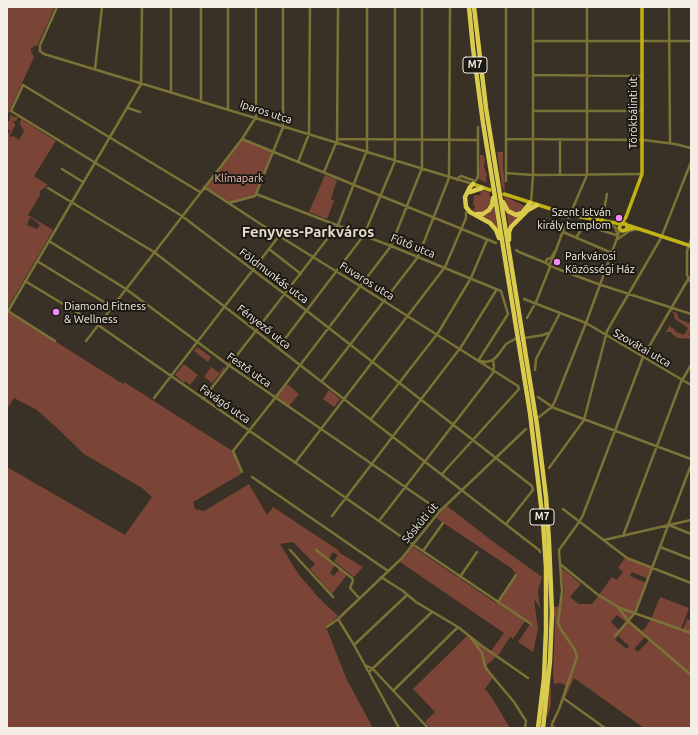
<!DOCTYPE html>
<html>
<head>
<meta charset="utf-8">
<style>
  body { margin:0 }
  #map { position:relative; width:698px; height:735px; overflow:hidden; background:#393125; font-family:Ubuntu,sans-serif }
  canvas { display:block }
  .frame { position:absolute; inset:0; border:8px solid #f3eee6; pointer-events:none }
</style>
</head>
<body>
<div id="map">
<canvas width="698" height="735"></canvas>
<div class="frame"></div>
</div>
<script>
const c = document.querySelector('canvas').getContext('2d');
c.lineJoin = 'round';
function fillPath(path, color) { c.fillStyle = color; c.fill(path, 'evenodd'); }
const toPath = rows => new Path2D(rows.map(r => 'M' + r).join(''));
function stroke(path, color, width, dash) { c.strokeStyle = color; c.lineWidth = width; c.lineCap = dash ? 'butt' : 'round'; c.setLineDash(dash || []); c.stroke(path); }
function write(font, color, halo, rows, align = 'center') {
  c.font = font + ' Ubuntu,sans-serif'; c.lineWidth = 4; c.setLineDash([]); c.textBaseline = 'middle'; c.strokeStyle = halo; c.fillStyle = color; for (const [text, x, y, turn = 0] of rows) {
    c.save(); c.translate(x, y); c.rotate((+turn || 0) * Math.PI / 180); c.textAlign = isNaN(turn) ? turn : align; if (halo) c.strokeText(text, 0, 0); c.fillText(text, 0, 0); c.restore();
  }
}
fillPath(toPath([
  [7,7,55,7,37,46,34,46,31,49,31,51,34,57,7,116],
  [10,115,11,115,13,117,18,117,16,121,13,121,15,124,15,126,10,135,10,137,13,136,19,140,24,131,20,124,21,119,56,141,34,176,48,185,40,191,40,195,28,215,53,230,7,309,7,142,8,139,7,138,7,133,9,133,10,131,7,129,7,123,10,120],
  [30,217,40,225,37,229,27,225],
  [242,140,273,152,255,195,229,203,208,189,207,186],
  [497,152,503,152,503,168,504,174,505,192,502,187],
  [480,155,483,155,485,159,484,167,487,175,486,178,487,183,479,179],
  [325,175,337,180,331,199,334,201,327,219,309,212],
  [480,190,489,192,491,203,488,208,484,212,478,213,470,209,473,210,475,208,473,203,474,196,475,195,479,195,481,194],
  [504,196,523,205,525,207,521,213,512,213,505,203],
  [494,206,498,231,481,217,488,214],
  [506,211,520,216,509,229],
  [7,311,123,384,124,382,234,452,241,474,193,502,195,509,204,511,249,484,267,515,273,507,338,550,340,553,363,567,354,577,334,561,338,555,333,552,328,560,334,566,330,573,334,576,339,569,347,575,332,594,310,569,315,564,293,542,280,544,299,575,319,598,338,616,326,627,347,680,373,728,7,728,7,467,125,535,152,497,142,488,84,454,56,427,37,410,14,398,7,409],
  [671,311,677,313,679,319,691,324,691,331,688,335,691,336,691,339,678,338,673,335,671,332,666,332,669,326,674,329,676,332,684,335,688,328,675,319,674,314],
  [197,347,211,357,208,362,194,351],
  [184,364,198,375,190,385,185,381,184,383,175,375],
  [211,367,219,373,224,367,225,368,212,383,204,377],
  [287,384,299,394,289,406,276,398],
  [329,390,340,399,334,407,323,399],
  [447,506,495,543,542,577,538,591,540,608,534,599,538,629,533,652,518,642,530,624,525,621,513,639,510,637,499,654,486,666,494,676,485,689,492,698,510,728,431,728,425,722,435,712,413,689,467,636,491,651,504,633,400,562,413,547,496,603,517,575,511,568,436,518],
  [625,558,651,568,647,578,632,572,630,576,646,583,635,612,628,620,642,631,646,627,652,617,660,597,689,608,681,629,683,629,687,619,691,621,690,632,691,633,691,728,644,728,574,678,553,725,558,728,551,728,568,686,560,683,554,684,553,673,555,627,554,607,560,606,564,591,561,569,563,569,581,584,570,597,579,604,592,604,612,577,617,580,623,572,618,568],
  [617,615,626,622,619,630,611,622],
  [618,636,629,646,627,649,615,640],
  [645,637,649,640,638,652,634,649],
  [550,684,551,691,551,704,548,715,546,718]
]), '#7a4437');
stroke(toPath([
  [57,7,40,45,40,51,44,54,473,184,477,179,478,176,478,127],
  [228,7,228,109],
  [506,7,506,181],
  [669,7,670,143],
  [533,41,691,41],
  [95,69,102,7],
  [533,75,642,76],
  [171,92,171,7],
  [201,102,201,7],
  [128,108,140,112],
  [533,111,642,111],
  [242,139,496,243],
  [337,139,478,140],
  [506,139,644,140,675,144,691,148],
  [337,144,338,7],
  [298,162,309,134,310,7],
  [62,169,83,182],
  [324,172,336,143],
  [506,173,533,175,642,174],
  [560,174,560,139],
  [457,180,459,177,461,176,475,181],
  [204,187,279,236,360,286,518,386,519,389,442,474],
  [48,188,154,252,539,550,540,552],
  [200,192,23,85,11,111,182,216,307,311,532,486,533,490,506,524],
  [256,194,283,127,283,7],
  [229,203,255,196,256,194,391,246,501,291,508,314,478,361],
  [531,203,533,175,533,7],
  [602,221,607,194],
  [611,225,615,227,618,235],
  [563,232,612,253],
  [576,238,581,230,587,228,594,228,616,235],
  [618,239,629,231,638,229],
  [691,239,687,251,687,275,691,283],
  [49,241,126,289,227,364,440,511],
  [269,249,301,274],
  [516,250,519,252,546,263],
  [555,251,551,258,547,259,546,262,547,264,555,268,598,284,691,314],
  [37,261,112,307],
  [549,265,553,258,563,231,587,175,587,7],
  [25,281,98,325,396,533,531,624],
  [524,299,586,323,691,385],
  [527,318,536,302,550,267,549,265],
  [525,338,543,335,548,333],
  [55,341,8,311,141,84,142,7],
  [86,341,242,139,256,117,256,7],
  [278,348,364,235,395,161,395,7],
  [481,361,486,362,493,360,498,355,506,344,515,339],
  [535,370,536,359,560,313],
  [322,381,418,257,449,178,450,7],
  [538,397,554,408,691,459],
  [154,398,279,236],
  [203,399,338,225,367,150,367,7],
  [539,417,552,407,555,401,586,323,620,230],
  [371,419,438,333,471,278,487,240],
  [295,463,445,267,466,218,466,213],
  [549,468,584,420,607,331,661,238,691,162],
  [242,472,233,451,275,398,391,246,422,168,422,7],
  [252,477,388,571],
  [563,509,627,558,691,583],
  [332,516,461,347,497,289],
  [379,521,493,373,494,367,493,360],
  [669,525,691,534],
  [623,536,681,382,691,365],
  [604,540,691,520],
  [660,547,691,559],
  [290,550,333,597],
  [316,550,352,578,353,581,350,588,359,598],
  [423,551,443,523],
  [560,564,597,594,618,607,628,621,691,675],
  [381,577,403,591,416,602,458,627,482,646,528,678],
  [460,577,477,552],
  [498,602,516,575],
  [620,608,691,633],
  [338,619,354,645,399,728],
  [327,627,338,619,402,558,440,511,526,429],
  [615,636,635,613,691,465],
  [471,638,482,653,485,666,488,671,514,702,526,721,525,728],
  [354,645,407,595],
  [365,665,373,669,428,728],
  [369,672,432,612],
  [393,691,458,627],
  [563,698,605,728],
  [552,728,552,724,559,709,577,657,575,650,560,628,558,622,562,591,559,550,579,522,583,515,643,357,687,281,689,278,691,278]
]), '#7a7337', 2.5);
stroke(toPath([
  [473,184,490,190],
  [504,194,570,215,621,224],
  [622,223,626,217,642,174,642,7],
  [627,225,691,246],
  [626,230,627,227,626,224,621,224,619,228,622,231,633,228]
]), '#c2b315', 3.5);
stroke(toPath([
  [469,7,473,48,483,123,530,413,543,522,546,567,546,630,544,678,538,728],
  [474,7,486,108,537,425,546,497,549,542,552,613,550,661,543,728],
  [473,184,470,187,465,197,466,207,470,212,490,223,496,230,499,238],
  [470,192,482,188],
  [503,202,508,211,516,215,522,213,530,203],
  [477,214,483,214,489,210,492,205,493,198],
  [509,240,509,232,511,227,528,210,537,205]
]), '#d9cc4c', 4.5);
for (const [x, y, r, color] of [
  [619,218,4,"#f08bf6"],
  [557,262,4,"#f08bf6"],
  [56,312,4,"#f08bf6"]
]) { const dot = new Path2D(); dot.arc(x, y, r, 0, 2 * Math.PI); c.fillStyle = color; c.fill(dot); stroke(dot, '#1d1a14', 1.5); }
for (const [x, y, w] of [
  [475,65,24],
  [542,517,24]
]) { const box = new Path2D(); box.roundRect(x - w / 2, y - 8, w, 16, 3); c.fillStyle = '#1d1a14'; c.fill(box); stroke(box, '#f3eee6', 1); }
write('bold 10px', '#f3eee6', null, [
  ["M7",475,65],
  ["M7",542,517]
]);
write('11px', '#f3eee6', '#1d1a14', [
  ["Iparos utca",266,112,18],
  ["Törökbálinti út",633,113,-90],
  ["Fűtő utca",413,246,22],
  ["Földmunkás utca",274,276,37],
  ["Fuvaros utca",367,281,32],
  ["Fényező utca",264,327,38],
  ["Szovátai utca",642,348,30],
  ["Festő utca",249,370,35],
  ["Favágó utca",225,404,35],
  ["Sóskúti út",420,523,-50]
]);
write('11px', '#f1bfb3', '#1d1a14', [
  ["Klímapark",239,178]
]);
write('11px', '#f3eee6', '#1d1a14', [
  ["Szent István",611,212,"right"],
  ["király templom",611,225,"right"],
  ["Parkvárosi",565,256],
  ["Közösségi Ház",565,269],
  ["Diamond Fitness",64,306],
  ["& Wellness",64,319]
], 'left');
write('bold 15px', '#e4dacb', '#1d1a14', [
  ["Fenyves-Parkváros",308,232]
]);
</script>
</body>
</html>
